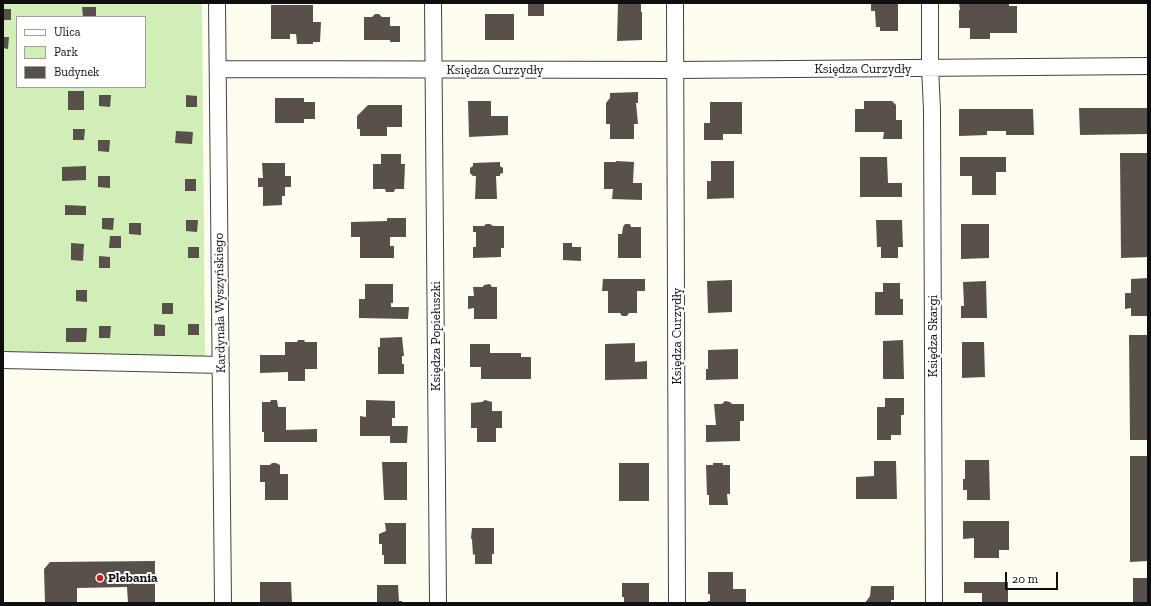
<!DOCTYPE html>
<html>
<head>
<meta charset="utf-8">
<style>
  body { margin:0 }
  #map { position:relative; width:1151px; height:606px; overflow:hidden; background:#fffdf0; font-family:"Zilla Slab",serif }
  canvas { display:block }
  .frame { position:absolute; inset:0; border:4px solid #0f0f0f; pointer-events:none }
  .legend { position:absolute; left:16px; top:16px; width:130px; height:72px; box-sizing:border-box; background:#fff; border:1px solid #9f9f9f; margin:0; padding:5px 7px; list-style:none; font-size:12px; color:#0f0f0f }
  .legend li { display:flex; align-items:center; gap:8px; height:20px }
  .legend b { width:20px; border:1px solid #9f9f9f }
  .scale { position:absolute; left:1005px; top:572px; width:53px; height:18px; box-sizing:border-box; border:2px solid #0f0f0f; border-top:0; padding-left:5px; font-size:12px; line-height:14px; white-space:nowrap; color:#0f0f0f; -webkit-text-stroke:3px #fff; paint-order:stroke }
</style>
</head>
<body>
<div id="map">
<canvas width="1151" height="606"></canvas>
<div class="frame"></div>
<ul class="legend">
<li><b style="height:5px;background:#fff"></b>Ulica</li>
<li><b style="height:11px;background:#d0eeb5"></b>Park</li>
<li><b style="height:11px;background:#58504a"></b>Budynek</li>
</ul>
<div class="scale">20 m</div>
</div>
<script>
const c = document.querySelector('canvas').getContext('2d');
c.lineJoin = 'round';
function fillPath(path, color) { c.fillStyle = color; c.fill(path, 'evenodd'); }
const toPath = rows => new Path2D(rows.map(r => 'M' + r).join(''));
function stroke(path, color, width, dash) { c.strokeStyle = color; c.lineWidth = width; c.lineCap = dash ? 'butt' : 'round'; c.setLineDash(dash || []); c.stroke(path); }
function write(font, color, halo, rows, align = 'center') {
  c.font = font + ' "Zilla Slab",serif'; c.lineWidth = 4; c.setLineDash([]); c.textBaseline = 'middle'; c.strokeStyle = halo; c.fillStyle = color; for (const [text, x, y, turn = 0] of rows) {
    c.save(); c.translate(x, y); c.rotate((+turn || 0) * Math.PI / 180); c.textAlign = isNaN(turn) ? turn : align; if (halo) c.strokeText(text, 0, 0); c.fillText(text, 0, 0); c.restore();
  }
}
fillPath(toPath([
  [3,3,202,3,205,357,3,351],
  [17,17,145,17,145,87,17,87]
]), '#d0eeb5');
fillPath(toPath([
  [528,3,544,3,544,16,528,16],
  [618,3,641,3,641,12,642,12,642,40,617,41],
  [871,3,898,3,898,31,880,31,880,27,876,27,875,11,871,11],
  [959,3,1009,3,1009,6,1017,6,1017,33,990,33,990,39,970,39,970,28,959,28,959,10,960,10],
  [271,5,313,5,313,22,321,22,320,42,313,42,313,44,297,44,296,34,290,34,290,39,271,39],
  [82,7,96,7,96,17,83,17],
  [3,9,11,9,11,20,3,20],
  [375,14,379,14,382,17,390,17,390,26,400,26,400,42,390,42,390,40,364,40,364,17,372,17],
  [485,14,514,14,514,40,485,40],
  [3,37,9,37,8,49,3,48],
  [68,91,84,91,84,110,68,110],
  [638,92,638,103,636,103,638,124,634,124,634,139,610,139,610,124,606,124,606,103,610,98,610,93],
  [99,95,111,95,110,107,99,106],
  [186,95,197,96,197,107,186,107],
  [275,98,304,98,304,102,315,102,315,119,304,119,304,123,275,123],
  [468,101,491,101,491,116,508,116,508,135,469,137],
  [864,101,892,101,896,105,896,120,902,120,902,139,883,139,884,132,855,132,855,109,864,109],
  [710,102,742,102,742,134,723,134,723,140,704,140,704,123,710,123],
  [368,105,402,105,402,127,387,127,387,136,360,136,360,129,357,129,357,116],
  [1079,108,1148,108,1148,134,1080,135],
  [959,109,1033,109,1034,135,1006,135,1006,131,987,131,987,135,959,136],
  [73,129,85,129,84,140,73,140],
  [176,131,193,132,192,144,175,143],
  [98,140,110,140,109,152,98,151],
  [1120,153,1148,153,1148,257,1121,258],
  [381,154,401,154,401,164,405,164,404,189,395,189,394,192,386,192,385,189,373,189,373,164,381,164],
  [860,157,887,157,888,183,902,183,902,197,860,197],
  [960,157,1006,157,1006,172,996,172,996,195,972,195,972,176,960,176],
  [616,161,634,162,633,183,642,183,642,200,612,199,613,189,604,189,604,162,616,162],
  [711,161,734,161,734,198,707,199,707,181,711,181],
  [500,162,500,166,503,168,503,173,500,174,500,176,496,176,497,199,475,199,476,176,473,176,470,173,470,168,473,166,473,163],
  [262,163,285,163,285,176,291,176,291,187,285,187,285,196,282,196,282,205,263,206,263,187,258,187,258,178,263,178],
  [86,166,86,180,62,181,62,167],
  [98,176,110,176,110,188,98,187],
  [185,179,196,179,196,191,185,191],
  [65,205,86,206,86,215,65,215],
  [102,218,114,218,113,230,102,229],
  [387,218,406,218,406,237,390,237,390,246,394,246,394,258,360,258,360,237,351,237,351,222,387,221],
  [186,220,198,220,197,232,186,231],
  [876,220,902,220,903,247,898,247,898,258,881,258,881,247,877,247],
  [129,223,141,223,141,235,129,234],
  [486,224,490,224,493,226,504,226,504,248,501,248,501,257,473,258,473,247,476,247,476,232,473,232,473,226,484,226],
  [625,224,630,224,631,227,641,227,641,258,618,258,618,234,622,234,623,227],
  [961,224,989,224,989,258,961,259],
  [110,236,121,236,121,248,109,248],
  [71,243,84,244,83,261,71,260],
  [563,243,572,243,572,247,581,247,581,261,563,260],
  [188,247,199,247,199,258,188,258],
  [99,256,110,257,110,268,99,268],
  [1148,278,1148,316,1131,316,1131,308,1125,309,1125,293,1131,293,1131,279],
  [603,279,645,279,645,291,637,291,637,313,629,313,627,316,622,316,620,313,608,313,608,291,602,291],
  [732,280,732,312,708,313,707,281],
  [986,281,987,318,961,318,961,306,964,306,963,282],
  [883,283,900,283,900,299,903,299,903,315,875,315,875,292,883,292],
  [365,284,393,284,393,303,391,303,391,307,409,307,408,319,359,318,359,299,365,299],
  [490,284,492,287,497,287,497,319,474,319,474,308,468,309,468,296,474,296,473,287,483,287,484,285],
  [76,290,87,290,87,302,76,301],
  [162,303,173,303,173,314,162,314],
  [154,324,165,325,165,336,154,336],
  [188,324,199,324,199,335,188,335],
  [99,326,111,326,110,338,99,338],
  [66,328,87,328,86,342,66,342],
  [1129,335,1148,335,1148,440,1130,440],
  [402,337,404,356,402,356,402,364,404,364,404,374,378,374,378,347,380,347,380,338],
  [298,340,304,340,305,342,317,342,317,369,305,369,305,381,288,381,288,372,260,373,260,355,285,355,285,342,297,342],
  [903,340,904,379,883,379,883,341],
  [962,342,984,342,985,377,962,378],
  [635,343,635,362,647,361,647,379,605,380,605,344],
  [470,344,490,344,490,353,521,353,521,357,531,357,531,379,481,379,481,367,470,367],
  [738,349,738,379,706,380,706,369,708,369,708,350],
  [885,398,904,398,904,415,901,415,901,435,891,435,891,440,877,440,877,407,885,407],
  [271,400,277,400,278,407,286,407,286,430,317,429,317,442,264,442,264,432,262,432,262,402,270,402],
  [366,400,395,401,395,418,392,418,392,426,408,426,407,443,390,443,390,436,360,436,360,416,366,417],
  [485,400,492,402,492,411,502,411,502,428,496,428,496,442,477,442,477,428,471,428,471,403,482,402],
  [725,401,730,402,732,404,744,404,744,421,740,421,740,441,706,442,706,425,716,425,714,404,722,404],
  [1130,456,1148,456,1148,561,1130,562],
  [965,460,989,460,990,500,967,500,967,490,963,490,963,479,965,479],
  [874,461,896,461,897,499,856,499,856,477,874,476],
  [382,462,407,462,407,500,384,500],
  [272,463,276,463,280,465,280,474,288,474,288,500,265,500,265,482,260,482,260,465,270,465],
  [619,463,649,463,649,501,619,501],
  [713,463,723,463,723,465,730,465,730,494,727,494,728,505,709,505,709,495,707,495,706,465,713,465],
  [963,521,1009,521,1009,550,999,550,999,558,974,558,974,538,963,539],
  [385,523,406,523,406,564,384,564,384,555,382,555,382,544,379,544,379,534,386,531],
  [472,528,494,528,494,554,492,554,492,564,475,564,475,554,473,555,472,540,471,538],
  [155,561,155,603,128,603,127,587,77,588,77,603,45,603,44,569,50,562],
  [708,572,733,572,733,589,746,589,746,603,707,603,708,601,710,601,710,594,708,594],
  [1133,578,1148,578,1148,603,1133,603],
  [260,582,291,582,292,603,260,603],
  [964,582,1008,582,1008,603,982,603,982,593,964,593],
  [622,583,649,583,649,603,624,603,624,597,622,597],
  [377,585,398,585,399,601,402,601,402,603,377,602],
  [871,586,894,586,894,600,891,600,891,603,865,603,870,596]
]), '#58504a');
const street = toPath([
  [217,3,223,603],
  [433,3,438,603],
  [675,3,677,603],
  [930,3,930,68,932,109,934,603],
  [218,69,676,70,1148,66],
  [3,360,221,365]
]);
stroke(street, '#424242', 18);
stroke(street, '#fff', 16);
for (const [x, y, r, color] of [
  [100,578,4,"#cc1a19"]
]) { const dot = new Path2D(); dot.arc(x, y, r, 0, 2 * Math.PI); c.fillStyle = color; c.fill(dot); stroke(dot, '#fff', 1.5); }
write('13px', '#0f0f0f', '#fff', [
  ["Księdza Curzydły",863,69],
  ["Księdza Curzydły",495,70],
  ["Kardynała Wyszyńskiego",220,303,-91],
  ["Księdza Popiełuszki",436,336,-90],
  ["Księdza Curzydły",677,336,-90],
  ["Księdza Skargi",933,336,-90]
]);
write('bold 13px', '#0f0f0f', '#fff', [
  ["Plebania",108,578]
], 'left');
</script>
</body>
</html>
